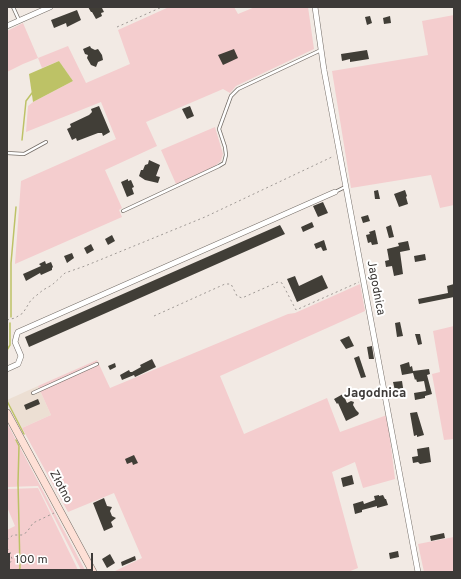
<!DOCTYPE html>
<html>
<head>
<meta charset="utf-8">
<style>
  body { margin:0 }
  #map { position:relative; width:461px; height:579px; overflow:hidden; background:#f2eae4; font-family:Overpass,sans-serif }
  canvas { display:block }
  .frame { position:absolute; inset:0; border:8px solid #3d3a38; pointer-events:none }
  .scale { position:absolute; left:8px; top:553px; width:85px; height:18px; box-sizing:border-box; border:2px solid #3d3a38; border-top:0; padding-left:5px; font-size:12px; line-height:14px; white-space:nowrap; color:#3d3a38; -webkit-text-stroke:3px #fff; paint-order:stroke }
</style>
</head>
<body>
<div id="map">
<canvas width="461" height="579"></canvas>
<div class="frame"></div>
<div class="scale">100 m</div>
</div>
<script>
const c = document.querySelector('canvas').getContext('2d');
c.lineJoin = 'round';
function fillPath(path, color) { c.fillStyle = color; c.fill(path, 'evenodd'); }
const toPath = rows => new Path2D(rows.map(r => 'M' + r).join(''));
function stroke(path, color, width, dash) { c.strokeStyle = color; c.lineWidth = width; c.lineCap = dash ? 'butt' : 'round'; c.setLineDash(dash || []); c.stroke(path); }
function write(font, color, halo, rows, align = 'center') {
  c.font = font + ' Overpass,sans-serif'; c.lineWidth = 4; c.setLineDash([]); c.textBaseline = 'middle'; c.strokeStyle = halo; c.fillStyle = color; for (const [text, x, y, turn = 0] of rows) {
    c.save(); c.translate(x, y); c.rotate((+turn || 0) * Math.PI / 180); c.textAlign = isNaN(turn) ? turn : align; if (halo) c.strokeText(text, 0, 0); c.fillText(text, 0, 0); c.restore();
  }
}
fillPath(toPath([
  [38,386,51,415,22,428,7,400]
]), '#ecdfd3');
fillPath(toPath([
  [169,7,234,7,238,14,255,7,308,7,314,49,236,86,230,93,223,89,146,122,157,146,105,170,122,208,119,210,122,217,15,264,21,181,116,139,101,102,26,132,28,106,33,102,73,81,59,61,42,68,38,58,23,64,7,72,7,31,23,23,38,58,68,46,86,83,130,64,118,30],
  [454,15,454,205,440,208,431,175,351,188,332,71,428,55,422,21],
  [215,127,223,154,221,161,215,166,176,184,161,150],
  [360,284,365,311,220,376,244,434,327,398,340,432,387,415,395,479,363,488,355,462,332,472,358,568,348,572,113,572,142,558,114,493,68,512,22,428,51,415,38,386,97,360,110,388,288,314,295,313],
  [454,326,454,439,444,440,432,374,440,372,433,331],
  [7,423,86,572,82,572,38,486,7,487],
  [38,488,79,572,7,572,7,530,15,526,7,507,7,489],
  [454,537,454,572,424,572,418,544]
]), '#f4cdce');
fillPath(toPath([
  [59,61,73,81,33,102,29,74]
]), '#bdc266');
stroke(toPath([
  [22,140,26,101,32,93],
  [11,317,11,263,16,207],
  [7,350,10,345,10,323],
  [7,401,24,434],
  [16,440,19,446,18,483,20,568,18,572]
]), '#bdc266', 1.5);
fillPath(toPath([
  [88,7,104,7,102,8,104,12,101,13,102,16,96,19,92,12,91,12],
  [77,10,81,20,67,27,66,23,54,28,51,20],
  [370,16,372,23,367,25,365,17],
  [390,16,391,23,384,24,383,18],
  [90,46,91,48,95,50,98,49,102,55,103,60,98,62,96,67,91,65,87,58,88,55,85,54,83,49],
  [234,49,238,58,223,65,218,55],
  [367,50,369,59,350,62,350,59,342,61,341,54],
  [99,106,110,132,103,136,102,133,98,133,77,141,76,138,72,140,67,129,71,127,70,124,89,115,92,112,91,109],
  [190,106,194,116,187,119,182,109],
  [149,160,160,165,156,176,160,177,158,183,145,180,139,176,141,170,143,170,145,165,148,164],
  [128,179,128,181,131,180,134,187,132,188,134,194,127,197,121,182],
  [378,190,380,199,375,199,374,191],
  [405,190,407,196,406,197,408,204,399,207,394,194],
  [323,202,328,213,318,217,313,206],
  [368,215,370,221,363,223,361,217],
  [312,222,314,227,303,232,301,227],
  [280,225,285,234,29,347,25,337],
  [391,225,394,237,389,238,386,227],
  [375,230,378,244,372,245,371,242,368,243,366,235,370,234,369,232],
  [112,235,115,241,108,245,105,239],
  [324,240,327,250,323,251,321,247,316,249,314,244],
  [408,241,410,250,400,252,403,274,394,276,392,266,386,267,385,261,389,260,387,249,399,246,398,243],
  [91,244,94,250,87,254,84,248],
  [72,253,74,258,67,263,64,256],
  [425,254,426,260,415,262,414,256],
  [45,261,46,264,51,262,53,267,52,268,52,270,41,275,40,273,26,281,23,274,41,266,39,264],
  [322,275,328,288,297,302,287,279,295,276,299,286],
  [454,284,454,297,419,304,418,299,448,293,447,286],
  [400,322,403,336,397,337,395,323],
  [415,334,420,334,422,344,418,345],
  [349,336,354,346,346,349,340,340],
  [372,346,374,359,369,359,367,347],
  [359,356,366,377,361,378,354,358],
  [152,359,156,367,135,377,134,375,122,380,120,375,129,370,130,372,132,372,141,367,140,365],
  [409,362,410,367,412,366,413,371,429,369,430,374,427,375,432,394,425,396,425,398,415,400,414,393,426,391,424,381,417,382,416,379,415,380,413,373,402,375,400,365],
  [115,363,116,367,110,370,108,366],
  [402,381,404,394,396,395,393,382],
  [343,394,347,403,351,401,354,402,353,405,356,410,359,413,358,415,346,421,338,403,337,404,334,399],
  [38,399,40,404,26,410,24,405],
  [417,412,424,435,417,437,417,435,414,436,410,413],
  [429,447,431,462,420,464,418,462,413,463,412,457,418,456,417,449],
  [134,455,138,463,133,465,132,462,127,464,125,459],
  [352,475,354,484,343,487,341,478],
  [379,495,379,496,383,495,385,499,386,499,388,505,377,508,377,506,362,510,362,512,355,514,353,504,363,501,364,504,375,500,374,496],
  [104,498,107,506,112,507,110,511,112,516,116,518,111,522,113,527,104,531,93,503],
  [444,533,445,538,431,541,430,536],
  [398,551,399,557,390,559,389,553],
  [110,554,115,563,107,568,102,559],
  [135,556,136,560,122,566,121,562]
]), '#413e37');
const lane = toPath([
  [13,7,19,20],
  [7,153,24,154,46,142],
  [335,192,345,187],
  [123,211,219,166,224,163,226,155,225,147,219,129,231,96,238,89,321,50],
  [33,393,97,364]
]);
const street = toPath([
  [315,7,324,70,418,572],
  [7,26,50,7],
  [7,369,18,364,21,356,15,342,17,334,18,332,335,192]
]);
const secondary = toPath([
  [7,413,93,572]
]);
stroke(lane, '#746d67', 4);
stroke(street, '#746d67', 6);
stroke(secondary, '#746d67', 8);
stroke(toPath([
  [117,27,162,7],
  [154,316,225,284,231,284,237,296,242,298,278,282,282,283,296,310,359,282],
  [7,320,15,318,23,313,31,300,43,290,52,285,65,273,85,266,205,217,334,156],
  [7,540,13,535,22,535,27,532,33,523,54,513],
  [7,548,10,552,12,559,11,562,7,562]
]), '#9f9995', 1, [2, 3]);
stroke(lane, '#fff', 2.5);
stroke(street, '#fff', 5);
stroke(secondary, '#fee0d6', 7);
write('12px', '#3d3a38', '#fff', [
  ["Jagodnica",375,288,79],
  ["Złotno",60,487,62]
]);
write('bold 13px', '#3d3a38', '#fff', [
  ["Jagodnica",375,394]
]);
</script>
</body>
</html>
